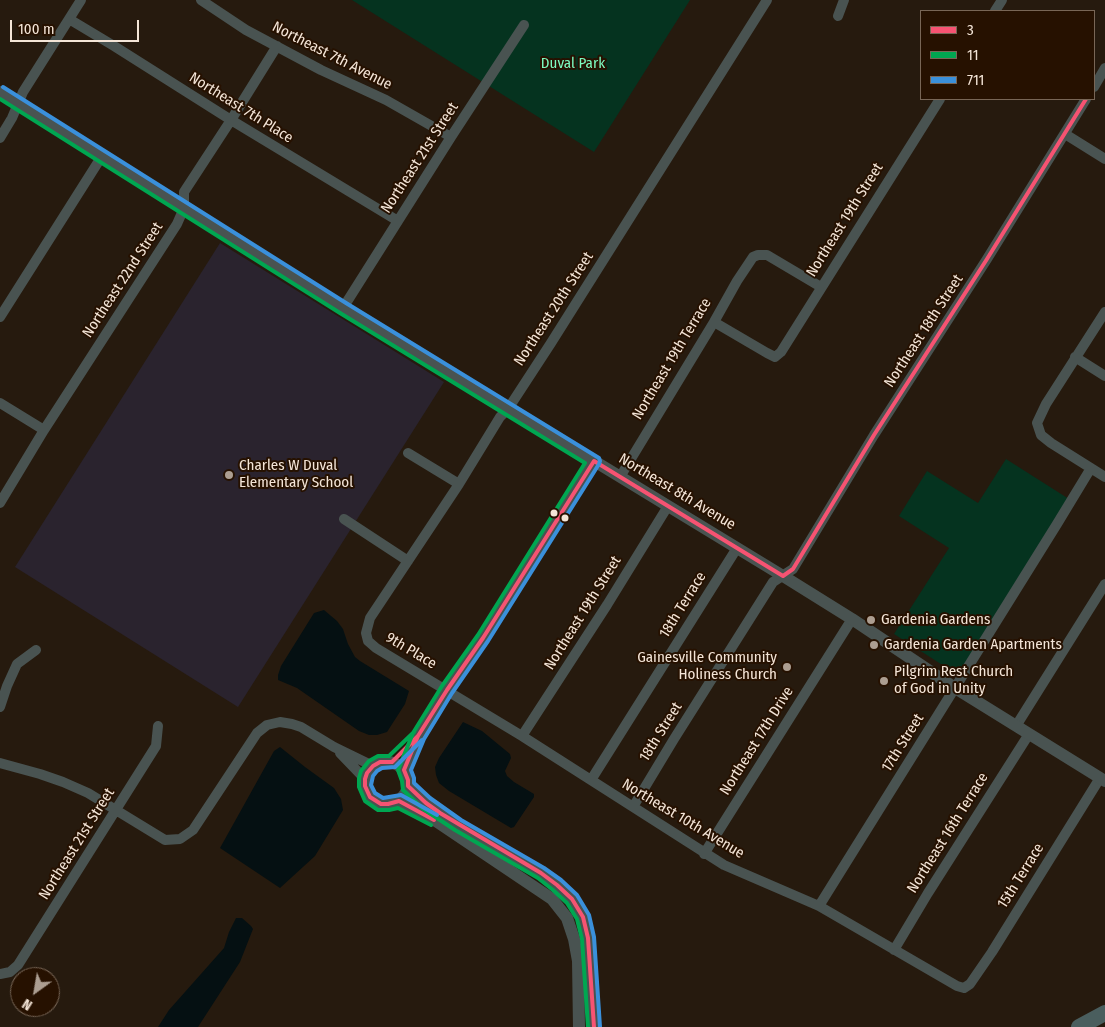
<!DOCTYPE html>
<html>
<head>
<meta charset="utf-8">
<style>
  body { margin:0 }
  #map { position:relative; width:1105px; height:1027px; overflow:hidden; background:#261a0e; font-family:"Fira Sans Condensed",sans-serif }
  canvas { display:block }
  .legend { position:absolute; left:920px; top:10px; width:175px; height:90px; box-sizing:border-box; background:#261100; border:1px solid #786656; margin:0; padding:6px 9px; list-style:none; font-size:15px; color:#f4e5d7 }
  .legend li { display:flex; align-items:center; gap:10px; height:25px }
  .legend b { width:25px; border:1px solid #786656 }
  .north { position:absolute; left:10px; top:967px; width:50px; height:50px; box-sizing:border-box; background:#261100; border:1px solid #786656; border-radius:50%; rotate:212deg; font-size:14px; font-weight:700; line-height:20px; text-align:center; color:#f4e5d7 }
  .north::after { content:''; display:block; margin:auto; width:18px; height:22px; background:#ac9e91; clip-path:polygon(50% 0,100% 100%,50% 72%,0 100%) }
  .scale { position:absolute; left:10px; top:20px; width:129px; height:22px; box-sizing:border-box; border:2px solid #f4e5d7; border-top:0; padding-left:6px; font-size:15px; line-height:18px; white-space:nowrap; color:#f4e5d7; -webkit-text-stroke:4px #261100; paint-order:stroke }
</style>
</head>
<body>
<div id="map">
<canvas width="1105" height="1027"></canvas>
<ul class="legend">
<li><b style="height:6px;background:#f65372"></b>3</li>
<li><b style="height:6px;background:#00a651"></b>11</li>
<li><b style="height:6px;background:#3a90db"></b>711</li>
</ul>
<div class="north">N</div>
<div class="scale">100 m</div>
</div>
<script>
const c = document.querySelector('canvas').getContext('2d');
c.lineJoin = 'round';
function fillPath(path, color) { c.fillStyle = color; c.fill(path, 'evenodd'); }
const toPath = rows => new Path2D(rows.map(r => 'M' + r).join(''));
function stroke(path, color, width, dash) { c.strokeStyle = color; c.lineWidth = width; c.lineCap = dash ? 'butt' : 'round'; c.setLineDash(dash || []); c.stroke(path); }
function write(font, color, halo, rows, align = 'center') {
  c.font = font + ' "Fira Sans Condensed",sans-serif'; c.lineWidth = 4; c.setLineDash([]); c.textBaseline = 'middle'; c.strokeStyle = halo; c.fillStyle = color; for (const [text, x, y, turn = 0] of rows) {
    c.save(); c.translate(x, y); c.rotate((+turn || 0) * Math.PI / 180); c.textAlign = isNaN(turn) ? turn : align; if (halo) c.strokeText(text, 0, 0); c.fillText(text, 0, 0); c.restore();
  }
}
fillPath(toPath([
  [220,243,444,382,238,707,15,567]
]), '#2a232e');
fillPath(toPath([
  [352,0,690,0,594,152],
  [1006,459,1069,499,958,675,894,634,949,548,899,516,927,471,978,503]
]), '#05331f');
fillPath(toPath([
  [324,610,337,621,343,629,348,644,355,657,360,661,409,691,405,704,387,732,377,735,369,735,359,731,297,688,278,680,278,675,281,666,314,613],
  [463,722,482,731,510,754,511,758,505,771,507,776,514,782,534,794,534,797,514,827,511,828,449,791,439,783,436,775,435,767,439,758],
  [280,747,305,767,334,788,341,799,343,810,315,856,280,888,220,848,274,751],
  [236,918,242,918,251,926,253,929,240,962,198,1027,158,1027,169,1010,224,948,229,932]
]), '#051012');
stroke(toPath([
  [201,0,246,30,321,70,386,100,451,137],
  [767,0,551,343,508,409,500,417,459,484,370,618,366,633,368,641,376,648,522,736,724,865,819,906,957,986,964,988,970,984,992,952,1100,778],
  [995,11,1002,0],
  [838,16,844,0],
  [69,19,114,46,231,120,398,221],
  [1094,87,1105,68],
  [1065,134,1105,159],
  [0,138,12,118,23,92,81,0],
  [343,308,451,137,524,25],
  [1105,312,1046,404,1037,423,1041,435,1051,443,1105,477],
  [0,317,102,156],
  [714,322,767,353,775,357,781,352,940,99],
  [1075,357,1105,376],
  [0,403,44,430],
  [408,453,459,484],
  [620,477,714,322,737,281,753,257,758,255,767,255,821,287],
  [0,503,44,430,177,224,184,208,184,192,231,120,277,46],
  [344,519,408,561],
  [0,707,7,686,17,664,36,650],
  [1016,726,1105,584],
  [522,736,607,605,668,506],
  [340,753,365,779],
  [0,763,40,774,63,782,88,793,165,840,180,839,193,830,257,733,267,725,280,722,292,724,301,727,334,747,373,766],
  [591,780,737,548],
  [633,807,674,739,773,582,793,569,874,435,987,259,1086,99],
  [704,854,852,619],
  [819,906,1057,524,1091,468],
  [894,950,928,893,1029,734],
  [0,974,10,972,18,965,156,746,158,726]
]), '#495351', 10);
stroke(toPath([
  [0,92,343,308,783,576,852,619,955,688,1105,781],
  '366 783a21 21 0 1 1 42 0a21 21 0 1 1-42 0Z',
  [404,770,418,736,447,690,483,638,594,461],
  [408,786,426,803,440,813,541,873,557,885,572,899,583,917,588,938,594,1027],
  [399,801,436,821,552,899,567,918,574,939,578,961,579,1027]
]), '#495351', 12);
stroke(toPath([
  [1079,1027,1105,1013]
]), '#4a5e5e', 16);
stroke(toPath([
  [418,736,392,762,380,762,373,766,367,773,365,779,365,786,370,797,381,804,388,804,399,801,434,820],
  [594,1027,588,938,583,917,572,899,557,885,541,873,440,813,426,803,408,786,408,780,404,770,418,736,447,690,483,638,594,461,783,576,793,569,874,435,987,259,1086,99]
]), '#f65372', 4);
stroke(toPath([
  [0,99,340,313,585,463,478,635,442,686,413,733,398,770,402,781,403,790,422,808,455,830,538,878,553,890,567,903,577,919,582,939,588,1027],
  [414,732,389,756,378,756,369,761,361,771,359,778,359,787,365,801,378,810,389,810,398,808,431,825]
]), '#00a651', 4);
stroke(toPath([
  [3,87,346,303,599,458,600,461,599,464,488,641,452,693,424,739,411,770,414,778,414,783,430,798,461,820,544,868,561,880,577,895,589,915,594,937,600,1027],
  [422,740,395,767,382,768,377,771,373,776,371,785,375,793,383,798,401,795,437,815]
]), '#3a90db', 4);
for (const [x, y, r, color] of [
  [229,475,5,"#ac9e91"],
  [554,513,4.5,"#f4e5d7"],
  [565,518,4.5,"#f4e5d7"],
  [871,620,5,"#ac9e91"],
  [874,645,5,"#ac9e91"],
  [787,667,5,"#ac9e91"],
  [884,681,5,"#ac9e91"]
]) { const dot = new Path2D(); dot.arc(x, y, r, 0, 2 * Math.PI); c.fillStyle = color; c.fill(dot); stroke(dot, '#261100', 2); }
write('15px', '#f4e5d7', '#261100', [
  ["Northeast 7th Avenue",332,56,27],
  ["Northeast 7th Place",241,108,32],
  ["Northeast 21st Street",420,158,-57],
  ["Northeast 19th Street",845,220,-58],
  ["Northeast 22nd Street",123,280,-57],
  ["Northeast 20th Street",554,309,-57],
  ["Northeast 18th Street",924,331,-57],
  ["Northeast 19th Terrace",672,359,-59],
  ["Northeast 8th Avenue",677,492,31],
  ["18th Terrace",683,605,-58],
  ["Northeast 19th Street",583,613,-58],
  ["9th Place",411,651,31],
  ["18th Street",661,732,-58],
  ["Northeast 17th Drive",757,741,-58],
  ["17th Street",903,743,-58],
  ["Northeast 10th Avenue",683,819,31],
  ["Northeast 16th Terrace",948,833,-58],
  ["Northeast 21st Street",77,844,-58],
  ["15th Terrace",1021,876,-58]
]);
write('15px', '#7cfbc1', '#261100', [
  ["Duval Park",573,64]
]);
write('15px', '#f4e5d7', '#261100', [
  ["Charles W Duval",239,466],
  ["Elementary School",239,483],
  ["Gardenia Gardens",881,620],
  ["Gardenia Garden Apartments",884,645],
  ["Gainesville Community",777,658,"right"],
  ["Holiness Church",777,675,"right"],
  ["Pilgrim Rest Church",894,672],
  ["of God in Unity",894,689]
], 'left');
</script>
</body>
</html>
